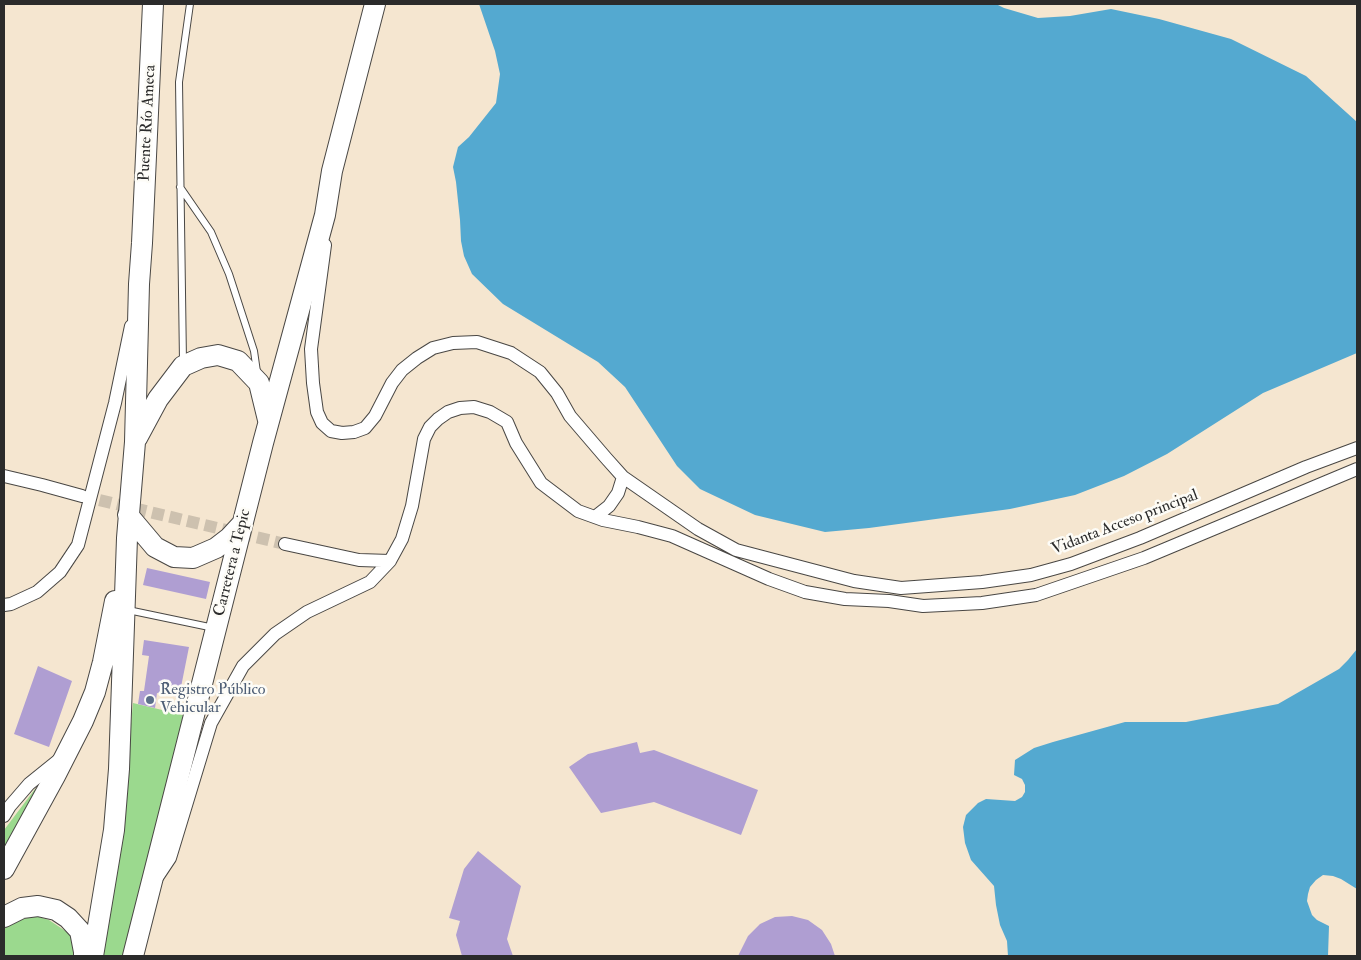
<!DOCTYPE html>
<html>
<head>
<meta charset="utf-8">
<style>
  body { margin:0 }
  #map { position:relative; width:1361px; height:960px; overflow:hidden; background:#f5e6d0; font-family:"IM FELL Double Pica",serif }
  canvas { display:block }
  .frame { position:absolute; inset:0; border:5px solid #2b2b2b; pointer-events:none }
</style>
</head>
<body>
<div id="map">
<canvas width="1361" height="960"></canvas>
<div class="frame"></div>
</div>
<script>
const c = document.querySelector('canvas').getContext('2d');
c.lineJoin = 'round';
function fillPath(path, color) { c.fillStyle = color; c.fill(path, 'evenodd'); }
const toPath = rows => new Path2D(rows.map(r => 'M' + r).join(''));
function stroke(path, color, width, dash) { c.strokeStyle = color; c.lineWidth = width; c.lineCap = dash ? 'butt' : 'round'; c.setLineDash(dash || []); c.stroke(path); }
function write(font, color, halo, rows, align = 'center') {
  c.font = font + ' "IM FELL Double Pica",serif'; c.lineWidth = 5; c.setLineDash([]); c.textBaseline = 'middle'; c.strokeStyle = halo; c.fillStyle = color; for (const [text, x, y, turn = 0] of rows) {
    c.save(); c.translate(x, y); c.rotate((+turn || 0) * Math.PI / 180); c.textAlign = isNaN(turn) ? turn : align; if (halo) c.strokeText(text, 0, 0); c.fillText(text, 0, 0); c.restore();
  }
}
fillPath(toPath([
  [133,703,183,715,152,854,126,956,103,956,116,880],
  [39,788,4,853,4,830,35,789],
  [36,916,49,920,70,934,76,951,76,956,4,956,4,929,14,921]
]), '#9bd98e');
fillPath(toPath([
  [479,4,996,4,1004,8,1038,18,1070,16,1111,9,1159,19,1231,39,1306,76,1357,122,1357,353,1263,393,1167,454,1124,476,1075,495,1010,509,869,528,825,532,755,515,700,489,677,466,625,387,598,362,503,304,472,274,464,256,461,241,460,220,456,182,453,167,458,147,469,137,496,103,500,74,495,51],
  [1357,649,1357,889,1341,879,1333,876,1323,875,1316,880,1310,887,1308,894,1307,901,1312,915,1317,920,1329,926,1328,956,1008,956,1007,941,1000,925,996,905,994,886,971,860,965,843,963,827,966,815,978,803,986,799,1015,801,1022,797,1025,792,1025,785,1022,779,1014,775,1015,760,1034,748,1053,742,1125,722,1186,722,1278,704,1339,669,1348,660]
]), '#54a9d0');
fillPath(toPath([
  [147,568,210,582,206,599,143,585],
  [144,640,189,647,179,697,157,693,155,708,138,704,140,691,144,691,149,656,142,655],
  [38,666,72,681,49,747,14,734],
  [637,742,640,753,654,750,758,790,741,835,654,802,601,813,569,767,588,754],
  [478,851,521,886,507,939,513,956,462,956,456,935,460,921,449,918,464,869],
  [792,916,808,920,822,930,831,944,835,956,738,956,748,936,760,924,775,917]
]), '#af9ed2');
stroke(toPath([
  [82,496,285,544]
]), '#cdc1af', 12, [12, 6]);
const service = toPath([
  [180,187,211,232,229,274,254,351,257,372],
  [183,362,179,82,190,4],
  [128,610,214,628]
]);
const minor = toPath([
  [325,245,311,349,313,383,317,412,322,423,331,431,342,433,354,432,365,428,375,416,392,383,402,370,417,358,433,348,453,343,477,342,511,353,540,372,557,393,570,416,606,458,623,477,698,529,736,550,854,581,901,588,982,582,1031,575,1071,564,1140,538,1306,467,1357,448],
  [4,476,42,485,82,496],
  [595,517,609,506,618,493,623,477],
  [285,544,359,560,390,561],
  [4,605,11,604,37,592,60,572,78,545,115,403,131,326],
  [4,816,10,806,29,784,60,759],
  [158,876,170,858,211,723,243,666,275,634,307,612,370,582,390,561,402,539,412,506,424,439,430,427,438,419,448,412,460,408,474,407,490,412,507,422,516,443,541,483,578,511,603,520,638,527,672,536,769,579,805,592,845,599,889,601,923,606,982,603,1036,595,1144,558,1357,469]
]);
const trunk = toPath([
  [137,438,158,399,183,366,201,358,218,355,238,361,259,383,268,420],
  [128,515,155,547,174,557,193,558,216,548,229,538,242,524],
  [4,869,55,776,83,721,95,692,103,662,115,601],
  [4,917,22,908,38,906,56,910,68,918,80,931,84,952,84,956],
  [93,956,114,830,119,769,127,538,135,442,139,284,142,243,153,4],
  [133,956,263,443,325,215,332,171,375,4]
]);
stroke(service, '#494744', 8);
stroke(minor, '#494744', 14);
stroke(trunk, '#494744', 22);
stroke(service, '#fff', 6);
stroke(minor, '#fff', 12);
stroke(trunk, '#fff', 20);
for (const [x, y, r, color] of [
  [150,700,5,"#5c6f8a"]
]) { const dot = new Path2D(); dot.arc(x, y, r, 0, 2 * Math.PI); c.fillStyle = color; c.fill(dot); stroke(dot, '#fdfcf7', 2); }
write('16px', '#2b2b2b', '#fdfcf7', [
  ["Puente Río Ameca",148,123,-87],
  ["Vidanta Acceso principal",1125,523,-21],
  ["Carretera a Tepic",233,563,-76]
]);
write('16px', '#4e5e75', '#fdfcf7', [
  ["Registro Público",160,691],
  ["Vehicular",160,709]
], 'left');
</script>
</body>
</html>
